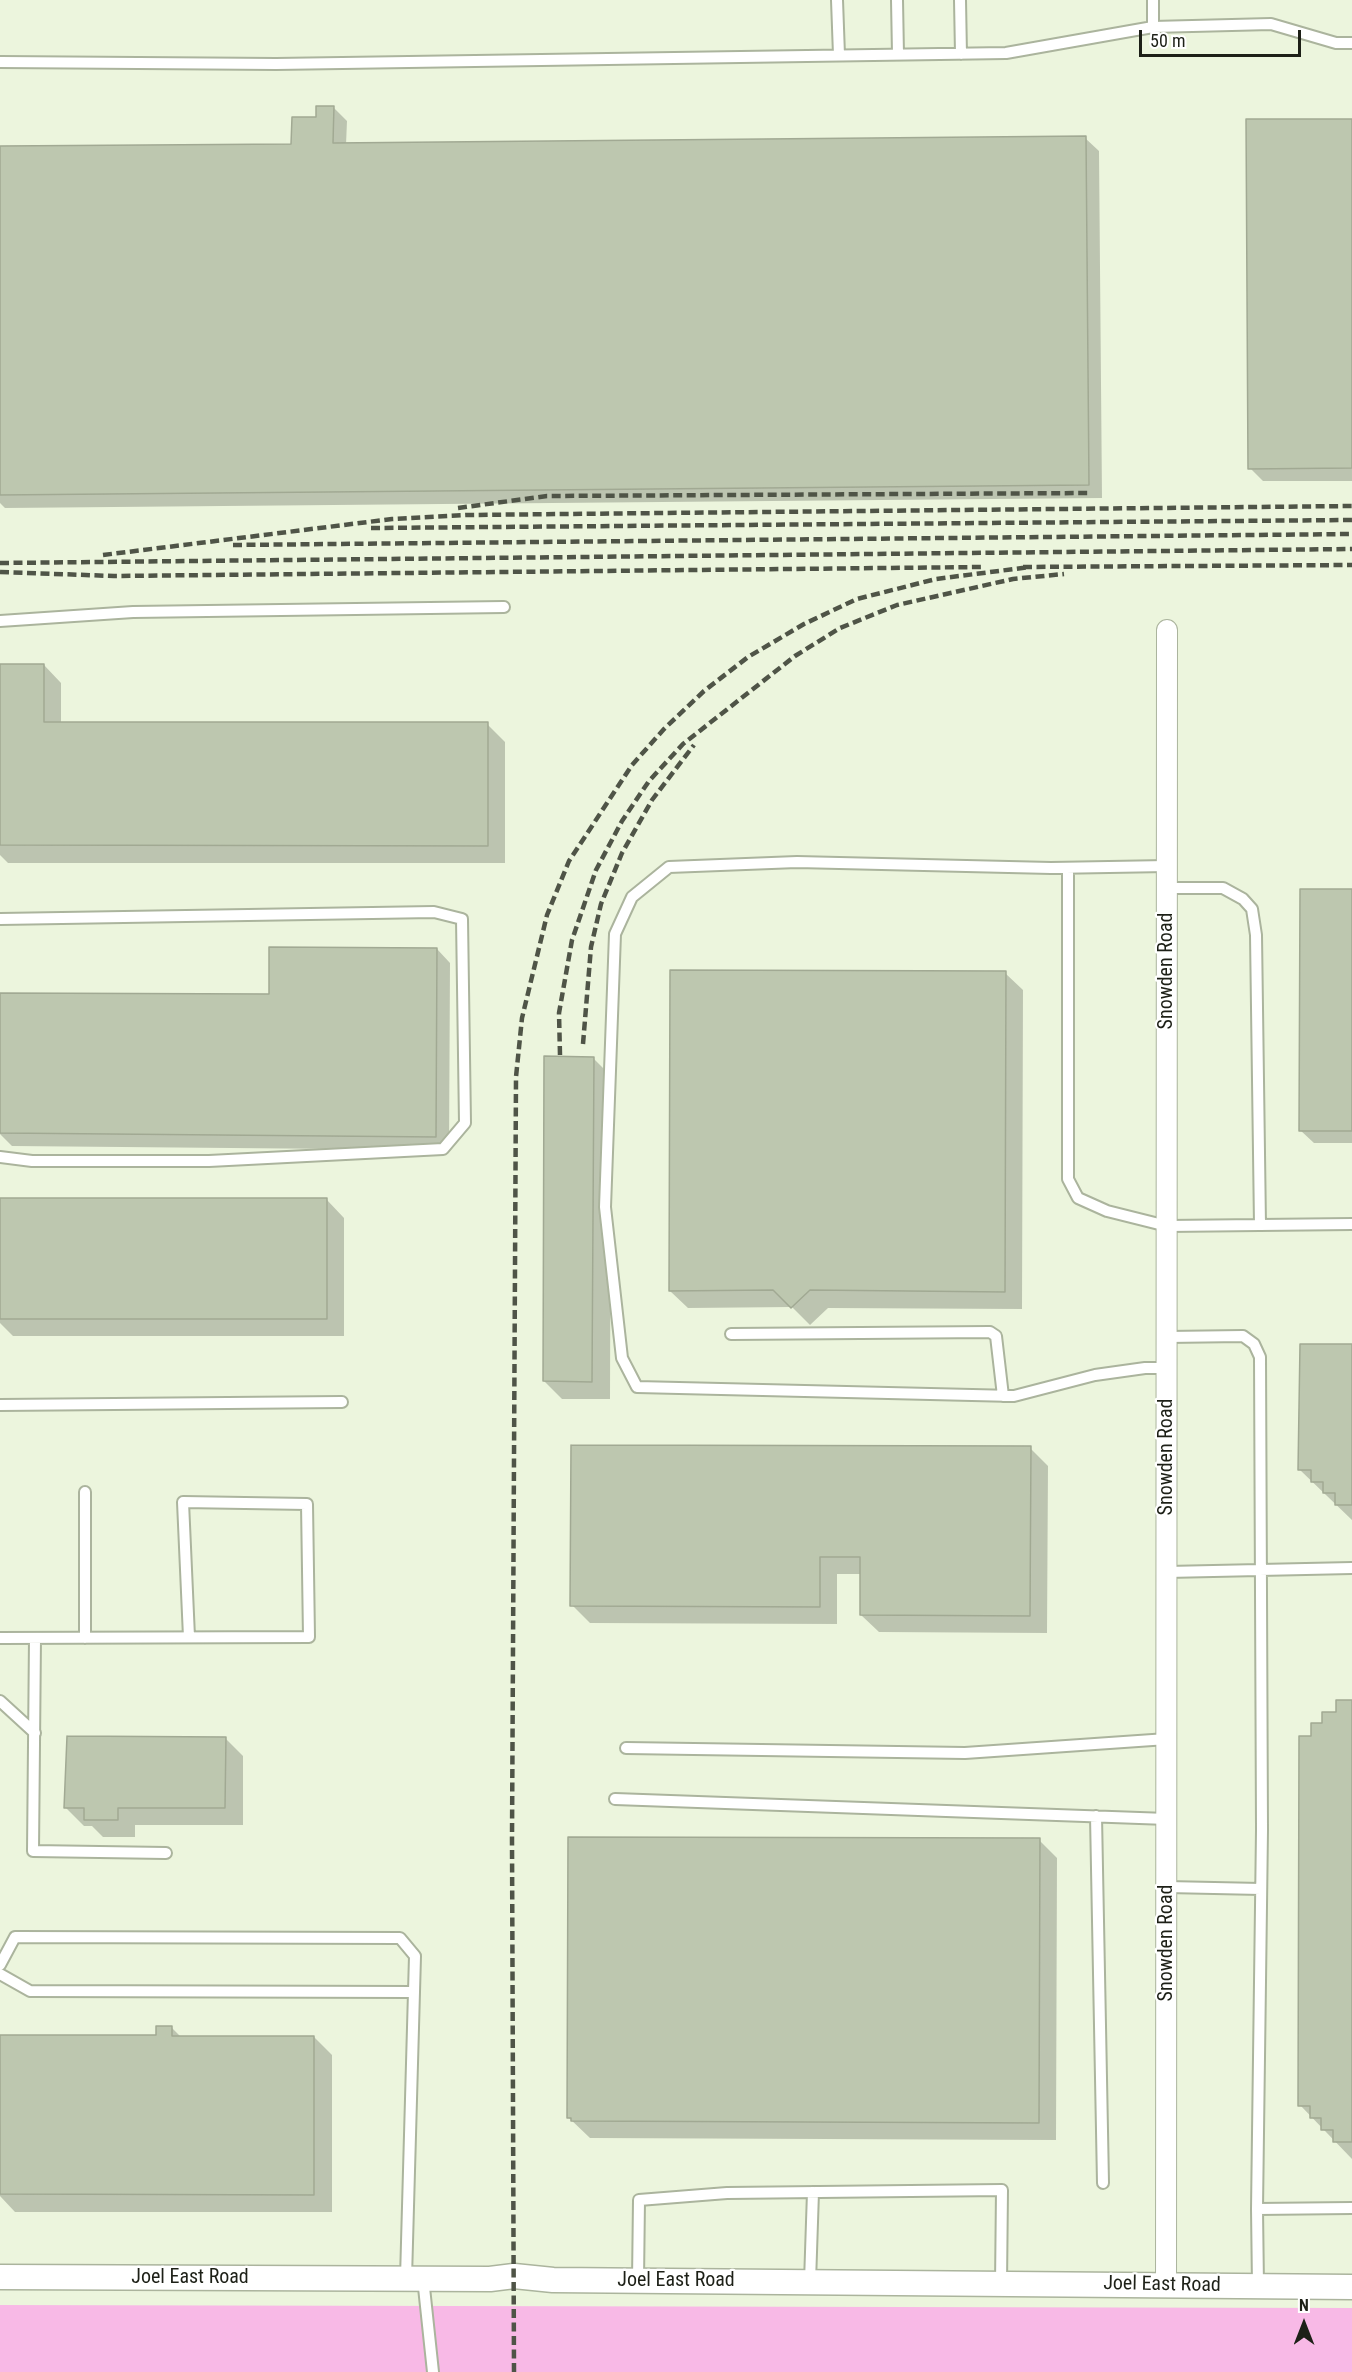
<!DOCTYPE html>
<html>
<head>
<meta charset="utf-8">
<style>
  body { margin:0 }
  #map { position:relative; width:1352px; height:2372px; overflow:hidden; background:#ecf5dd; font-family:"Roboto Condensed",sans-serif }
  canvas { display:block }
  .north { position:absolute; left:1274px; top:2294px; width:60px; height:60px; -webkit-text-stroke:4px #fff; paint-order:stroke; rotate:0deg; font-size:16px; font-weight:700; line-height:24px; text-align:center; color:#1d2017 }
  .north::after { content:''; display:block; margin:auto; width:21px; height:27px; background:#1d2017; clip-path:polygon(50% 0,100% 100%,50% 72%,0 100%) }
  .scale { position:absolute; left:1139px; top:30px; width:162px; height:27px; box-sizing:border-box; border:3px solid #1d2017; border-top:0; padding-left:8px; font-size:18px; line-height:21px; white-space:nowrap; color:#1d2017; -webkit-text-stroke:4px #fff; paint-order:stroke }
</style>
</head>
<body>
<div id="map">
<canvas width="1352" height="2372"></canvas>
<div class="north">N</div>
<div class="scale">50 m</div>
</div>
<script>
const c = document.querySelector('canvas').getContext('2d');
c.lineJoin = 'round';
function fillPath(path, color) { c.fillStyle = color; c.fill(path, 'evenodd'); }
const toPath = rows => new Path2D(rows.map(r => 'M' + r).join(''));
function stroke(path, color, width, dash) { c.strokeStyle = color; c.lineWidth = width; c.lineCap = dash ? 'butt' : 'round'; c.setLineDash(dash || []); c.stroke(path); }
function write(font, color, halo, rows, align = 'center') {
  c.font = font + ' "Roboto Condensed",sans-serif'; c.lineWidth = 4.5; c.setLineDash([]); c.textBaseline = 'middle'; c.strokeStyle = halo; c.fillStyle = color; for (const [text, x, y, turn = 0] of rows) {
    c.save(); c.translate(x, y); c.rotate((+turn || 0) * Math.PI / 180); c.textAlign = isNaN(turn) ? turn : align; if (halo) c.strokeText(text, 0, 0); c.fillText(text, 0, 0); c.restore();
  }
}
fillPath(toPath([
  [0,2305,1352,2308,1352,2372,0,2372]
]), '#f8b9e6');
fillPath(toPath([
  [334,108,347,121,346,145,1085,138,1099,151,1102,498,5,508,0,503,0,148,292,145,317,118],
  [1352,120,1352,481,1263,481,1250,468],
  [0,665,44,665,61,683,61,724,487,724,505,742,505,863,8,863,0,855],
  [1352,891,1352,1143,1314,1143,1300,1130],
  [437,949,450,963,449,1150,12,1146,0,1134,0,994,270,996],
  [1005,973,1023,990,1022,1309,828,1308,810,1325,792,1307,688,1308,670,1291],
  [593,1058,611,1076,610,1399,562,1399,544,1381],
  [0,1200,327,1200,344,1218,344,1336,13,1336,0,1323],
  [1352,1346,1352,1520,1300,1470],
  [1030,1448,1048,1466,1047,1633,879,1632,861,1615,862,1574,837,1574,837,1624,590,1623,572,1605],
  [1352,1702,1352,2159,1300,2105,1313,1737],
  [225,1738,243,1756,243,1825,135,1825,135,1837,103,1837,92,1826,84,1826,66,1808],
  [1039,1840,1057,1858,1056,2140,590,2138,568,2117],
  [172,2028,181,2037,314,2037,332,2055,332,2212,15,2212,0,2196,0,2036,157,2036]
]), '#0003');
const building = toPath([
  [316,106,334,106,333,143,1086,136,1089,485,0,495,0,146,291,144,292,117,316,117,316,106],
  [1246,119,1352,119,1352,468,1248,469,1246,119],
  [0,664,44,664,44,722,488,722,488,846,0,845,0,664],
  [1300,889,1352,889,1352,1131,1299,1131,1300,889],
  [269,947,437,948,436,1137,0,1133,0,993,269,994,269,947],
  [670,970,1006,971,1005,1292,810,1290,791,1308,773,1290,669,1291,670,970],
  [544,1056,594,1057,592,1382,543,1381,544,1056],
  [0,1198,327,1198,327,1319,0,1319,0,1198],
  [1300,1344,1352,1344,1352,1505,1335,1505,1335,1493,1323,1493,1323,1482,1311,1482,1311,1470,1298,1470,1300,1344],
  [571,1445,1031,1446,1030,1616,860,1615,860,1557,820,1557,820,1607,570,1606,571,1445],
  [1336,1700,1352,1700,1352,2142,1333,2142,1333,2130,1321,2130,1321,2118,1310,2118,1310,2106,1298,2106,1299,1736,1311,1736,1311,1723,1322,1723,1322,1712,1336,1712,1336,1700],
  [67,1736,226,1737,225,1808,118,1808,118,1820,84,1820,84,1808,64,1808,67,1736],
  [568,1837,1040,1838,1039,2123,571,2121,571,2118,567,2118,568,1837],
  [156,2026,172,2026,172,2036,314,2036,314,2195,0,2194,0,2035,156,2035,156,2026]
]);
fillPath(building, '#bdc7af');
stroke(building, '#a1a993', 1.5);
const service = toPath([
  [837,0,839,55],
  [897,0,898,54],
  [960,0,961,54],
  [1153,27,1271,24,1336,43,1352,43],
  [0,62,276,64,1006,53,1153,27,1153,0],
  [0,621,133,612,504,607],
  [1068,868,1068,1179,1078,1198,1107,1211,1167,1226,1352,1224],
  [1167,888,1223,888,1243,899,1252,909,1256,935,1260,1225],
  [0,919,434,912,462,919,465,1123,443,1149,209,1161,32,1161,0,1157],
  [731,1334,990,1332,996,1336,1003,1396],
  [1167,1337,1243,1336,1254,1344,1260,1357,1262,1830,1257,2209],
  [1167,1368,1145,1368,1095,1375,1014,1396,637,1387,622,1358,605,1207,615,934,632,897,669,867,797,862,1051,868,1167,866],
  [0,1405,342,1402],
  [85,1492,85,1638],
  [1167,1572,1352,1568],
  [0,1638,309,1637,307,1504,183,1502,189,1637],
  [35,1638,33,1851,166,1853],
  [0,1701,35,1733],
  [626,1748,965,1753,1167,1739],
  [615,1799,1167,1819],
  [1096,1816,1103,2183],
  [1167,1887,1261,1889],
  [0,1965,15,1937,400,1938,415,1956,406,2278],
  [0,1974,30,1991,414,1992],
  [423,2278,433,2372],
  [638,2280,639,2200,727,2193,1002,2190,1001,2284],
  [810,2282,813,2192],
  [1258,2286,1257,2209,1352,2208]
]);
const minor = toPath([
  [1166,2285,1167,630]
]);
const tertiary = toPath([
  [0,2277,490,2279,514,2276,553,2280,1352,2287]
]);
stroke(service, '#abb49d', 14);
stroke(minor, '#abb49d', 22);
stroke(tertiary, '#abb49d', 27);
stroke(service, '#fff', 10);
stroke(minor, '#fff', 20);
stroke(tertiary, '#fff', 24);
stroke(toPath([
  [458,508,547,496,1091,493],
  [371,528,1352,520],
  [233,545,1352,534],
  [103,555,392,519,467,515,1352,506],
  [0,563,1352,549],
  [1023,567,1352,565],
  [0,572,114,576,981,567],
  [583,1044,591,947,601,904,622,853,652,800,694,745],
  [560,1055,559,1013,572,940,596,870,622,821,649,781,683,744,795,656,840,628,897,605,1013,579,1064,574],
  [514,2372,512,1839,516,1077,522,1018,547,915,569,861,632,765,664,729,704,691,748,657,804,624,857,599,936,579,1030,567]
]), '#4f5447', 4.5, [9, 4.5]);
write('20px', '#1d2017', '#fff', [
  ["Snowden Road",1167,971,-90],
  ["Snowden Road",1167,1457,-90],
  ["Snowden Road",1167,1943,-90],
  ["Joel East Road",190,2278],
  ["Joel East Road",676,2281],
  ["Joel East Road",1162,2285,1]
]);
</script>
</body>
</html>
